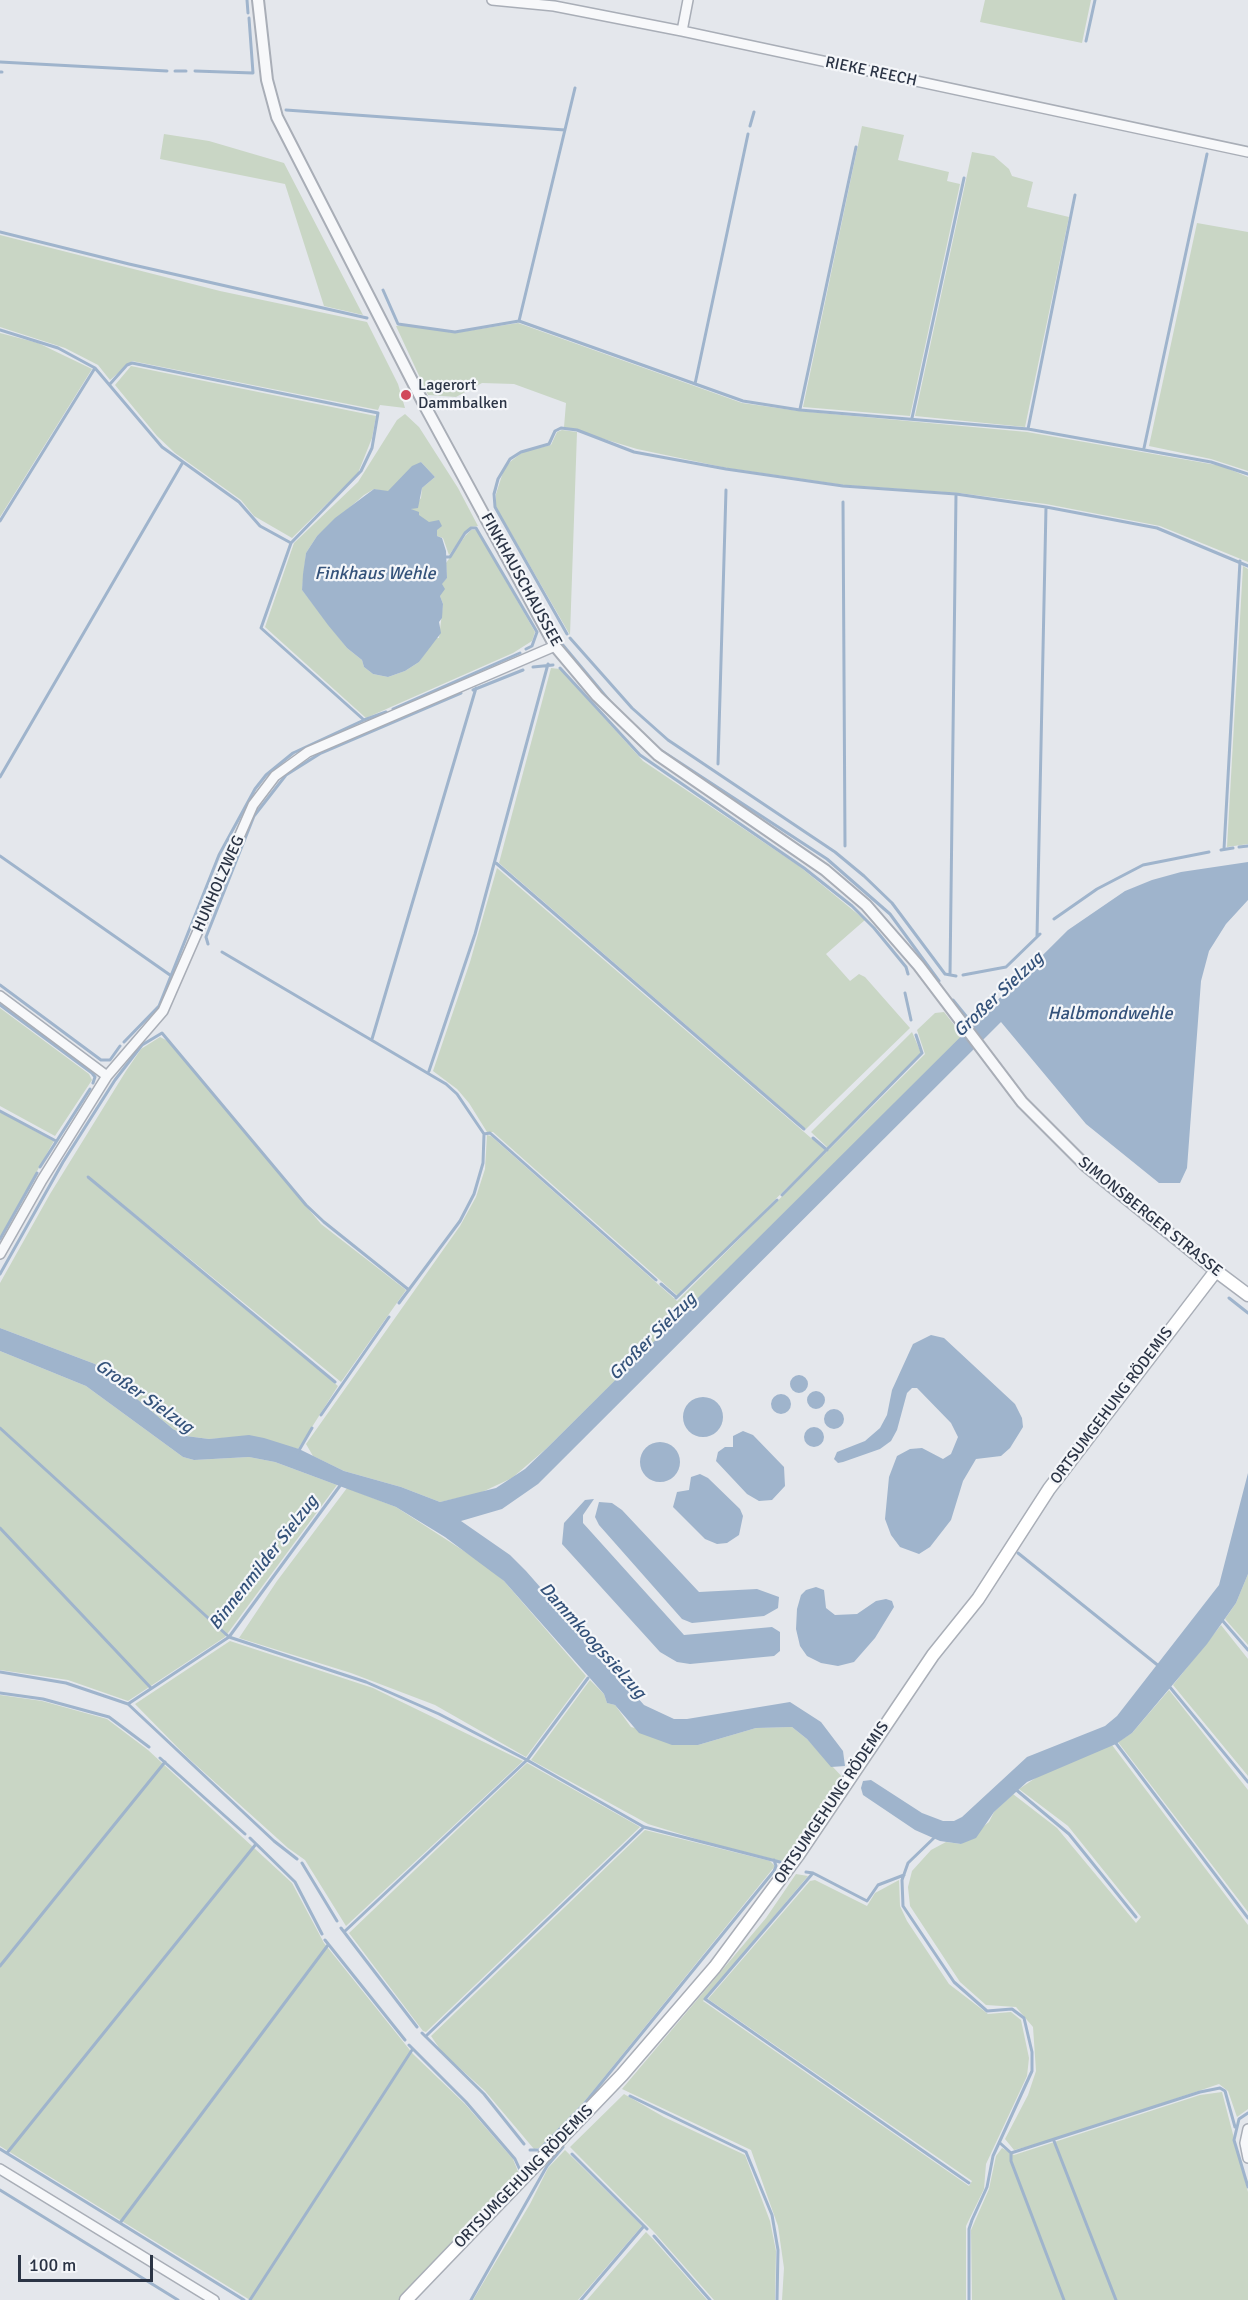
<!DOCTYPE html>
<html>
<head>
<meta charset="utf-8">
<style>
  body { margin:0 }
  #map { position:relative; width:1248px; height:2300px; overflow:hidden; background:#e4e7ec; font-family:Signika,sans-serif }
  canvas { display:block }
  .scale { position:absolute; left:18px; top:2255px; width:135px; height:27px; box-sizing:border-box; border:3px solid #2b3445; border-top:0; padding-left:8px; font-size:18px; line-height:21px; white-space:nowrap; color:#2b3445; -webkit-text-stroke:4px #f4f6f9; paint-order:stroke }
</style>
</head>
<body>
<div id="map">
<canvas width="1248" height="2300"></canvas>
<div class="scale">100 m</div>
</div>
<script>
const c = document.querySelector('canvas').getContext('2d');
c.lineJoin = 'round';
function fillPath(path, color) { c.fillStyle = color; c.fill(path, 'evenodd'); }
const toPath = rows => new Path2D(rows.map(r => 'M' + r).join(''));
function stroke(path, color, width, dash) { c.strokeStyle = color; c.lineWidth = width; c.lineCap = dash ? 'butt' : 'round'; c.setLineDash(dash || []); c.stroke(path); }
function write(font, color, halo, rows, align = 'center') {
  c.font = font + ' Signika,sans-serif'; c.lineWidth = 4.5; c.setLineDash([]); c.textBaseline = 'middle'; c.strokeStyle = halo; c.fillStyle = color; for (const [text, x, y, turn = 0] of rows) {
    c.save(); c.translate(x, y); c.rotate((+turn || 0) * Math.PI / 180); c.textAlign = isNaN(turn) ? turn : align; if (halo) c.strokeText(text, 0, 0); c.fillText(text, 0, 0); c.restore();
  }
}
fillPath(toPath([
  [985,0,1091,0,1082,43,980,22],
  [862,126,904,135,898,160,949,172,947,181,960,184,910,416,803,407],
  [164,134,209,141,284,163,363,315,324,306,285,184,160,159],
  [972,152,994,156,1009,169,1012,176,1033,182,1027,207,1069,217,1025,427,915,416],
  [1197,223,1248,232,1248,471,1211,459,1149,446],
  [0,235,220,291,367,322,398,384,405,408,380,405,378,410,132,361,110,380,98,365,65,348,0,327],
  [518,323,742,403,799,411,1027,432,1222,466,1248,477,1248,562,1160,526,1046,504,959,493,844,485,727,468,637,449,564,427,566,403,514,384,482,383,456,397,428,395,396,326,411,325,454,333],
  [0,333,38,343,92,369,0,517],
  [131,366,376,416,372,438,358,473,292,538,254,516,241,500,175,453,157,436,115,385],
  [405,414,419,427,458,488,478,526,470,527,449,555,443,538,437,536,437,530,411,510,421,498,422,488,435,477,421,462,388,492,374,489,364,495,317,536,306,553,302,590,347,648,362,660,364,667,373,674,388,677,405,671,419,662,435,638,439,638,443,604,440,596,441,584,447,578,446,563,466,535,471,530,477,530,535,632,532,641,513,653,366,718,265,627,294,543,358,482,397,420],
  [562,430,577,432,570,635,496,507,496,494,504,469,511,461,523,452,551,445,557,432],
  [1243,566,1248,569,1248,844,1227,847],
  [551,668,560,669,643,761,799,866,865,920,826,954,850,981,859,974,865,977,910,1028,806,1129,499,863],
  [497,868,825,1150,678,1296,493,1132,487,1132,469,1103,457,1089,433,1071,470,962],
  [0,1008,89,1074,92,1080,55,1136,0,1106],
  [944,1012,963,1036,547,1448,512,1478,480,1493,440,1502,401,1487,344,1471,313,1456,306,1444,460,1226,476,1197,485,1169,487,1135,491,1136,677,1301,925,1054,917,1030,935,1013],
  [912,1032,921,1053,828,1148,811,1132],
  [160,1037,168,1041,321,1224,406,1290,341,1382,88,1176,86,1177,338,1386,298,1449,250,1436,209,1439,186,1436,173,1429,95,1364,0,1328,0,1283,50,1194,126,1071,141,1049],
  [0,1112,54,1141,0,1237],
  [0,1351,86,1386,183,1457,194,1460,249,1457,275,1462,337,1485,225,1637,128,1701,68,1680,0,1670],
  [347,1488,396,1507,484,1564,504,1581,586,1676,526,1757,435,1705,351,1673,239,1638,277,1581],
  [1248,1574,1248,1645,1225,1619,1236,1603],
  [1221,1625,1248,1659,1248,1776,1173,1685],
  [230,1641,373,1688,523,1761,346,1926,305,1860,288,1848,187,1757,135,1704],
  [590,1680,604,1694,607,1703,615,1705,631,1727,698,1745,756,1728,792,1727,807,1739,845,1780,789,1863,713,1844,648,1824,531,1760],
  [1169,1690,1248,1790,1248,1912,1118,1742,1132,1733],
  [0,1695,42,1701,107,1719,148,1750,292,1883,324,1943,413,2054,465,2104,513,2159,519,2174,400,2300,250,2300,0,2146],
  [1112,1745,1248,1925,1248,2109,1237,2117,1228,2091,1219,2084,1053,2140,1014,2150,1005,2139,1028,2095,1036,2071,1033,2027,1016,2007,986,2005,960,1982,910,1906,908,1887,912,1871,931,1850,946,1842,961,1844,989,1822,994,1812,1013,1794,1057,1828,1136,1923,1141,1917,1068,1826,1019,1789,1043,1773],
  [527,1763,640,1827,426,2032,423,2031,349,1933],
  [645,1830,770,1861,775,1866,584,2102,539,2148,534,2149,485,2091,442,2052,431,2036],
  [796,1874,808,1876,703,2001,969,2186,972,2181,708,1999,810,1881,815,1880,867,1906,875,1893,899,1880,900,1906,907,1921,949,1984,988,2014,1011,2012,1021,2020,1029,2058,1027,2076,986,2164,984,2189,966,2226,966,2300,782,2300,784,2268,778,2226,751,2150,622,2089,766,1918],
  [1222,2092,1248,2192,1248,2300,972,2300,971,2230,989,2189,996,2156,1002,2148,1014,2155,1200,2095],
  [624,2094,664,2117,745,2155,770,2221,776,2251,775,2300,714,2300,654,2232,570,2147],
  [565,2150,642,2226,578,2300,473,2300,530,2204,548,2168],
  [646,2232,653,2239,707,2300,587,2300]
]), '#c9d6c5');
fillPath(toPath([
  [421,462,435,477,422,488,418,508,411,509,419,512,419,515,429,522,439,520,442,526,437,530,437,536,442,538,446,551,447,578,442,584,445,589,440,596,443,604,442,618,439,622,441,633,419,662,405,671,388,677,373,674,364,667,362,660,347,648,328,625,302,590,303,574,306,553,317,536,335,518,374,489,388,491,412,466],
  [1248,862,1248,900,1226,924,1209,951,1201,981,1187,1168,1180,1183,1159,1183,1086,1124,1001,1022,538,1484,502,1509,461,1521,510,1555,526,1571,644,1705,674,1719,687,1719,790,1702,821,1722,843,1751,845,1766,831,1767,807,1739,792,1727,756,1728,698,1745,672,1745,639,1733,615,1705,607,1703,604,1694,504,1581,445,1537,396,1507,275,1462,249,1457,194,1460,183,1457,86,1386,0,1351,0,1328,95,1364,173,1429,186,1436,209,1439,249,1435,264,1438,299,1449,344,1471,401,1487,440,1502,496,1488,525,1469,547,1448,1068,930,1125,891,1152,880,1181,872],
  [931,1335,944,1338,1015,1404,1022,1418,1023,1427,1010,1448,1001,1456,976,1459,963,1481,951,1520,930,1547,919,1554,900,1547,891,1535,885,1519,889,1477,897,1456,910,1449,922,1448,943,1459,951,1454,958,1437,951,1423,917,1388,912,1388,907,1393,897,1430,891,1441,880,1449,843,1462,838,1463,834,1459,837,1452,865,1441,880,1428,887,1415,892,1390,913,1344],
  '790 1384a9 9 0 1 1 18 0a9 9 0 1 1-18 0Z',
  '807 1400a9 9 0 1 1 18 0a9 9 0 1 1-18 0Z',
  '771 1404a10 10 0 1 1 20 0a10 10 0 1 1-20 0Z',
  '683 1417a20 20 0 1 1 40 0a20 20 0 1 1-40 0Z',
  '824 1419a10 10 0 1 1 20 0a10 10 0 1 1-20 0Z',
  '804 1437a10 10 0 1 1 20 0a10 10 0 1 1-20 0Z',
  [743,1431,753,1435,784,1467,785,1486,772,1500,759,1501,747,1494,716,1461,718,1452,725,1447,733,1447,733,1436],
  '640 1462a20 20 0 1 1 40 0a20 20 0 1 1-40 0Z',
  [1248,1473,1248,1574,1236,1603,1207,1644,1132,1733,1116,1744,1027,1782,994,1812,976,1838,961,1844,940,1841,915,1830,863,1795,861,1788,863,1781,871,1780,922,1813,943,1821,954,1821,962,1817,1027,1757,1105,1726,1117,1716,1219,1585],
  [700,1474,708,1478,740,1509,743,1516,739,1535,727,1543,717,1544,705,1539,673,1507,677,1492,689,1490,691,1477],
  [594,1499,583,1515,583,1523,684,1635,772,1627,780,1632,780,1651,774,1656,690,1664,677,1662,660,1652,562,1544,564,1523,585,1500],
  [599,1502,612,1503,622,1510,699,1592,757,1589,779,1597,778,1608,764,1616,692,1623,682,1619,599,1525,595,1517],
  [816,1587,824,1590,826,1608,835,1615,857,1614,876,1601,886,1599,892,1601,894,1607,875,1638,854,1662,838,1666,821,1663,807,1656,800,1646,796,1629,797,1609,801,1595,806,1590]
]), '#9fb4cc');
stroke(toPath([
  [247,0,248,13],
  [1086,41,1095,0],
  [0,62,167,71],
  [175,71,186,71],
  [195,71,253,73,249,18],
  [0,72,2,72],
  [286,110,565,130],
  [750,126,754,112],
  [0,232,129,264,367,318],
  [383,290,398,324,455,332,519,321,743,401,800,410,1028,429,1211,462,1248,474],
  [519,321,575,88],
  [0,330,58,348,95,368,162,447,239,502,260,526,291,543,261,628,364,720,386,712],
  [110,384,127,365,132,363,378,413,372,448,361,471,291,543],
  [695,384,748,134],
  [800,409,856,147],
  [912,418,964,178],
  [1028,429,1075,195],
  [1144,448,1207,154],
  [843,502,845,846],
  [0,521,95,368],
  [506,546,558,638],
  [446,557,450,557,465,533,471,528,476,528,537,632,532,646,526,649],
  [567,634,495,507,494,494,498,479,510,459,521,452,549,444,555,431,561,428,577,430,634,452,726,469,843,486,956,494,1046,507,1157,528,1248,566],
  [570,638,632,708,668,740,835,852,864,876,892,903,945,974,956,976],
  [562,644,613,705],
  [533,667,553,665],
  [560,668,640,755,804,868,852,906,874,928,906,967,908,974],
  [473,690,523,670],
  [393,709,520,653],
  [659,749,827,859,890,914,939,981],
  [718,764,726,490],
  [0,777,183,462],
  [1239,847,1248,846],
  [1224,849,1240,561],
  [1221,850,1233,848],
  [0,856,170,975],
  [496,863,804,1129],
  [1054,919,1097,889,1143,865,1209,852],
  [1037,937,1046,507],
  [208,944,206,937,254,816,286,775,321,753,461,693],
  [222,952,446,1084,457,1094,484,1134,483,1163,474,1194,460,1221,399,1303],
  [950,975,956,494],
  [963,975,1006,967,1040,934],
  [0,985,101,1060,110,1060,120,1046],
  [905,993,911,1020],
  [953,1000,975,1027],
  [0,1005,92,1073,95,1077,93,1083],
  [916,1035,922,1053],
  [372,1039,476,688],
  [124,1042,159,1006,219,855,255,789,266,775,293,753,364,720],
  [429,1071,475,934,548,664],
  [0,1111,56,1141],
  [484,1134,490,1133,656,1280],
  [813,1138,827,1150],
  [40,1167,90,1089],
  [88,1177,335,1382],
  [782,1195,922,1053],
  [0,1239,37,1173],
  [0,1274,63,1162,115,1080,142,1045,162,1033,306,1205,324,1222,409,1290],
  [661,1284,676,1297],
  [676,1298,777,1200],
  [1229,1298,1248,1313],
  [321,1415,389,1317],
  [0,1428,229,1637,366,1682,439,1714,527,1760,344,1932],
  [298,1452,312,1428],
  [0,1528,151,1688],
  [1018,1553,1160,1667],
  [1222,1620,1248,1650],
  [0,1672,66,1683,128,1704,229,1637,342,1483],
  [588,1678,527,1760,644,1827,780,1862],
  [1169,1686,1248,1782],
  [0,1693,43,1699,109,1717,149,1747],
  [128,1704,274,1841,297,1859],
  [1115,1742,1248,1918],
  [160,1758,245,1834],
  [1014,1788,1069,1834,1136,1917],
  [937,1835,908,1863,902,1880,903,1906,954,1982,987,2011,1012,2009,1024,2018,1032,2052,1032,2071,993,2156,987,2187,972,2220,969,2229,969,2300],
  [250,1838,295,1882,322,1934],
  [302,1863,337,1921],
  [806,1872,813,1873],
  [904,1875,878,1885,867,1901,813,1873,705,1999,969,2183],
  [341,1928,417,2027],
  [325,1940,405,2040],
  [0,1966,165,1762],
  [422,2033,484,2094,524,2144],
  [427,2035,644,1827],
  [409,2045,466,2102,515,2159,520,2170],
  [630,2096,746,2152,772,2215,778,2250,777,2300],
  [1248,2113,1239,2119,1234,2140,1248,2187],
  [1054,2141,1116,2300],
  [1000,2143,1011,2153,1200,2092,1220,2088,1225,2091,1235,2127],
  [0,2149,120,2223],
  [530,2150,539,2150,585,2103,774,1871,776,1866,774,1860],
  [7,2153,256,1844],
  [1011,2153,1011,2161,1064,2300],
  [572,2154,647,2229],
  [0,2190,178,2300],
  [654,2236,710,2300],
  [244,2300,120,2223,328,1945],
  [250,2300,412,2050],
  [471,2300,547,2166,563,2147],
  [581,2300,644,2226]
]), '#9fb4cc', 3);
const minor = toPath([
  [492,0,554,6,682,31,1248,152],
  [682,31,688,0],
  [0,996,107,1076],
  [0,1254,42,1180,107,1076,163,1011,253,805,275,776,308,752,555,646],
  [1248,2129,1245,2143,1248,2158],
  [0,2169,214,2300]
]);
const tertiary = toPath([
  [258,0,267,80,277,117,426,408,555,646,597,696,658,755,825,870,866,905,919,966,1022,1102,1086,1166,1216,1271]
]);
const secondary = toPath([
  [406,2300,622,2075,715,1967,798,1855,933,1655,978,1599,1049,1489,1212,1276,1216,1271,1248,1295]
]);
stroke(minor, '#a9aeb7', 12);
stroke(tertiary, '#a9aeb7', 14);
stroke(secondary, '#a9aeb7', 15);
stroke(minor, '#f7f8fa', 9);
stroke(tertiary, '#f7f8fa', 10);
stroke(secondary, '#fff', 12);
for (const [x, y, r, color] of [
  [406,395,6,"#d1495b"]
]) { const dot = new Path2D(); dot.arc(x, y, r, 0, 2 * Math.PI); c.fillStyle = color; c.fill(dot); stroke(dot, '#f4f6f9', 2); }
write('16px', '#2b3445', '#f4f6f9', [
  ["RIEKE REECH",871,72,12],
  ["FINKHAUSCHAUSSEE",521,580,61],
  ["HUNHOLZWEG",219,884,-66],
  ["SIMONSBERGER STRASSE",1150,1217,39],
  ["ORTSUMGEHUNG RÖDEMIS",1112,1406,-53],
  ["ORTSUMGEHUNG RÖDEMIS",832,1803,-56],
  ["ORTSUMGEHUNG RÖDEMIS",524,2177,-46]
]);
write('16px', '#2b3445', '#f4f6f9', [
  ["Lagerort",418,386],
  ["Dammbalken",418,404]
], 'left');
write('italic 18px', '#34527a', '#f4f6f9', [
  ["Finkhaus Wehle",375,574],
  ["Großer Sielzug",999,995,-43],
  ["Halbmondwehle",1110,1014],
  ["Großer Sielzug",653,1337,-45],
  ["Großer Sielzug",144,1397,35],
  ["Binnenmilder Sielzug",264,1563,-52],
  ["Dammkoogssielzug",592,1641,48]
]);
</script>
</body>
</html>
